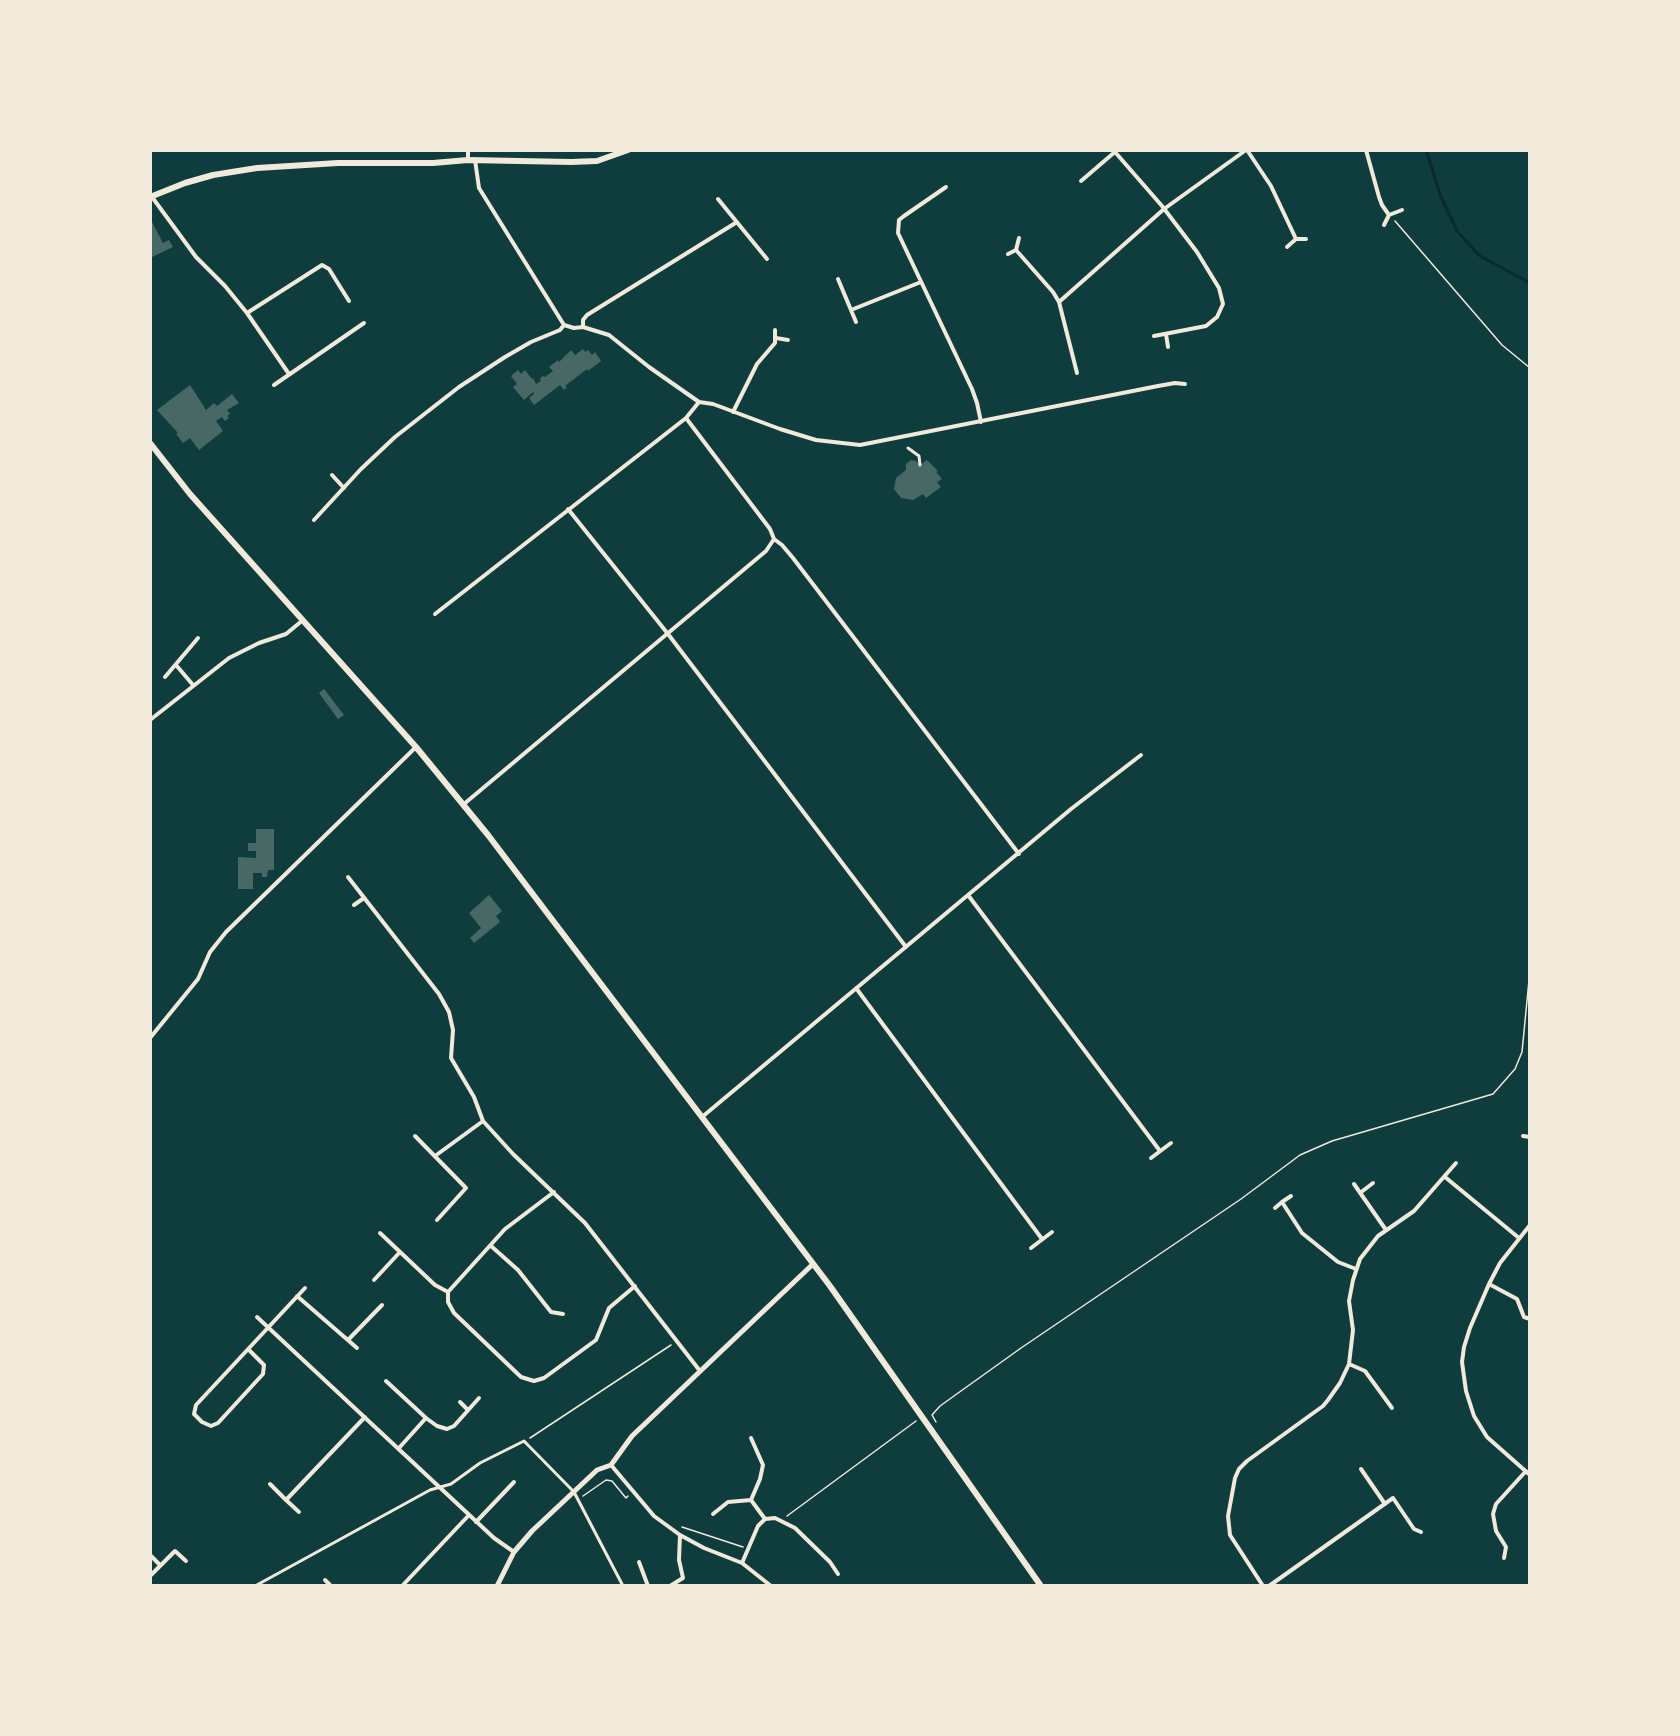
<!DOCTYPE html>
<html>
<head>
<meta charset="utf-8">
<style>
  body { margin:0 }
  #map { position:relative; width:1680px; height:1736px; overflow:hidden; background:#0f3d3e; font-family:Barlow,sans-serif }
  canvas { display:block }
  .frame { position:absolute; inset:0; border:152px solid #f1e9da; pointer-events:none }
</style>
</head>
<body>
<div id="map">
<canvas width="1680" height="1736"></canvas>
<div class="frame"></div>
</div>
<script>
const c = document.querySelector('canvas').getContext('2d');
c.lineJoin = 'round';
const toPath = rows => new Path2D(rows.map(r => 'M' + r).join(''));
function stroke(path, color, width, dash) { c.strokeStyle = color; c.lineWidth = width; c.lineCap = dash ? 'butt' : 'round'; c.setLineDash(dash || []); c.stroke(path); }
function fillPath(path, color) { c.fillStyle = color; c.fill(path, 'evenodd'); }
stroke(toPath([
  [1426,150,1441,197,1457,231,1480,256,1530,283]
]), '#0a2a2b', 3);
fillPath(toPath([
  [150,222,152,222,163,243,169,240,173,247,150,258],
  [583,349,585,352,588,350,592,355,595,352,601,361,588,371,587,369,565,386,567,387,564,390,560,385,534,405,529,398,534,394,533,392,524,400,513,387,517,384,511,376,518,370,521,374,525,370,532,379,533,378,536,384,541,381,540,378,543,376,545,377,553,371,549,367,558,360,559,362,571,350,575,355],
  [190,385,206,410,214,403,217,406,232,394,239,403,227,410,230,414,227,416,229,418,225,421,222,417,216,421,223,431,199,450,190,438,183,443,176,434,178,433,157,410],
  [911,460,916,461,920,465,927,460,938,471,936,472,942,479,937,482,941,487,926,498,923,494,913,500,901,498,894,489,896,478,906,470,906,464],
  [324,689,344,715,338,719,319,693],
  [256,829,274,829,274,870,268,870,267,877,262,877,262,873,253,873,253,889,238,889,238,857,256,858,256,851,248,851,248,843,256,843],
  [489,895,502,911,496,916,500,922,474,943,470,938,481,928,469,913]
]), '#486865');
stroke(toPath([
  [1395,221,1502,345,1530,368],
  [936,1422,932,1415,940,1406,1021,1348,1241,1199,1300,1155,1332,1141,1493,1094,1515,1069,1522,1052,1530,970],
  [530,1438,671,1345],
  [583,1496,606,1480,612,1481,626,1498,628,1496],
  [787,1516,916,1421],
  [682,1527,743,1547]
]), '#f1e9da', 1.5);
stroke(toPath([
  [908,448,919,456,920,465],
  [255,1586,430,1490,451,1484,480,1463,524,1441,574,1492,623,1586]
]), '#f1e9da', 3);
stroke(toPath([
  [468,150,468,160],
  [1247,150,1271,186,1296,239],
  [1366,150,1379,197,1382,205,1389,215],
  [1115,152,1162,206,1197,252,1219,288,1223,304,1217,317,1206,326,1154,336],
  [475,160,479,188,564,325,574,328,583,327,609,335,649,367,699,402,713,404,780,429,816,440,860,445,1158,386,1175,383,1185,384],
  [1081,181,1116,151],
  [946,187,904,216,899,220,898,233,972,389,977,403,981,422],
  [152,197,196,257,225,286,247,313,289,374],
  [718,199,767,259],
  [1384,225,1389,215,1402,210],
  [1287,247,1296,239,1306,239],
  [1016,250,1053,292,1059,302,1077,373],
  [1008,254,1016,250,1019,238],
  [838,279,851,310,921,282],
  [1059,302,1164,209,1246,150],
  [851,310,856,322],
  [247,313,322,265,329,269,349,301],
  [583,327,583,320,587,315,737,222],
  [1166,334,1168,347],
  [776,338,788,340],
  [274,385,364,323],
  [733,412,757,364,775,343,775,330],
  [686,418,770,529,774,539,782,545,793,558,1019,854],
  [332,475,344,488],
  [568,509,668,634,906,947],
  [314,520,361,469,395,437,459,387,505,357,531,342,560,330,564,325],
  [435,614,686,418,699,402],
  [176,665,193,685],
  [165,677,198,638],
  [150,720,229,658,259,643,286,634,303,620],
  [464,804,766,551,774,539],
  [348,877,439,994,449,1012,453,1030,451,1058,474,1097,483,1121,513,1154,585,1223,700,1371],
  [968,895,1160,1151],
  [354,905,364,898],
  [856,988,1042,1239],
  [150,1038,198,979,210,952,226,932,416,747],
  [702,1117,1071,809,1141,755],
  [415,1136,466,1188,437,1220],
  [1523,1136,1530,1137],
  [435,1156,483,1121],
  [1151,1158,1171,1143],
  [1445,1177,1519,1238],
  [1354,1184,1386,1230],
  [554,1192,505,1229,448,1292,448,1302,454,1313,521,1377,534,1381,544,1378,596,1340,609,1308,635,1286],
  [1360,1193,1373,1183],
  [1291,1196,1282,1202,1302,1233,1338,1262,1356,1269],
  [1275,1208,1282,1202],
  [1530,1225,1500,1263,1489,1284,1470,1328,1464,1347,1462,1362,1466,1391,1474,1416,1487,1437,1530,1475],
  [380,1233,435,1285,448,1292],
  [491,1246,518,1270,551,1312,563,1314],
  [1031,1248,1052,1232],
  [374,1280,400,1252],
  [1489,1284,1517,1299,1524,1317,1530,1319],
  [297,1296,357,1348],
  [257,1317,494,1538,514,1552],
  [348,1340,382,1305],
  [248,1349,264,1365,263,1374,218,1423,211,1426,202,1422,194,1414,196,1405,305,1288],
  [1349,1364,1365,1371,1392,1408],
  [386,1381,426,1418,437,1426,447,1429,454,1426,479,1398],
  [460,1402,468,1410],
  [751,1438,763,1465,760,1479,751,1500,765,1519],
  [399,1448,426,1418],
  [611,1465,654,1516,680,1535,704,1548,742,1563,771,1586],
  [1361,1469,1385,1504],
  [270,1484,286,1500],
  [299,1512,286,1500,365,1417],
  [713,1514,728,1502,751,1500],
  [476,1522,514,1482],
  [150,1555,160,1565],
  [1504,1558,1506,1547,1496,1531,1493,1514,1496,1504,1526,1471],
  [639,1562,648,1586],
  [742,1563,758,1526,765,1519,775,1518,795,1528,830,1562,838,1574],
  [150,1576,175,1551,186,1561],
  [325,1580,331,1586],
  [402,1586,469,1515],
  [670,1586,683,1578,679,1560,680,1535],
  [1263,1586,1230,1535,1228,1516,1235,1478,1239,1469,1247,1461,1323,1406,1328,1400,1340,1383,1349,1364,1353,1330,1349,1301,1353,1280,1360,1259,1378,1236,1414,1211,1456,1163],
  [1269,1586,1393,1498,1414,1529,1421,1532]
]), '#f1e9da', 4);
stroke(toPath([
  [497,1586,514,1552,532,1531,597,1470,611,1465,632,1436,813,1264]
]), '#f1e9da', 5);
stroke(toPath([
  [150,197,185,183,213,175,257,168,338,163,433,163,468,160,571,162,597,161,628,150],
  [150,443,190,494,416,747,488,835,830,1286,1041,1586]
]), '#f1e9da', 6);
</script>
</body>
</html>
